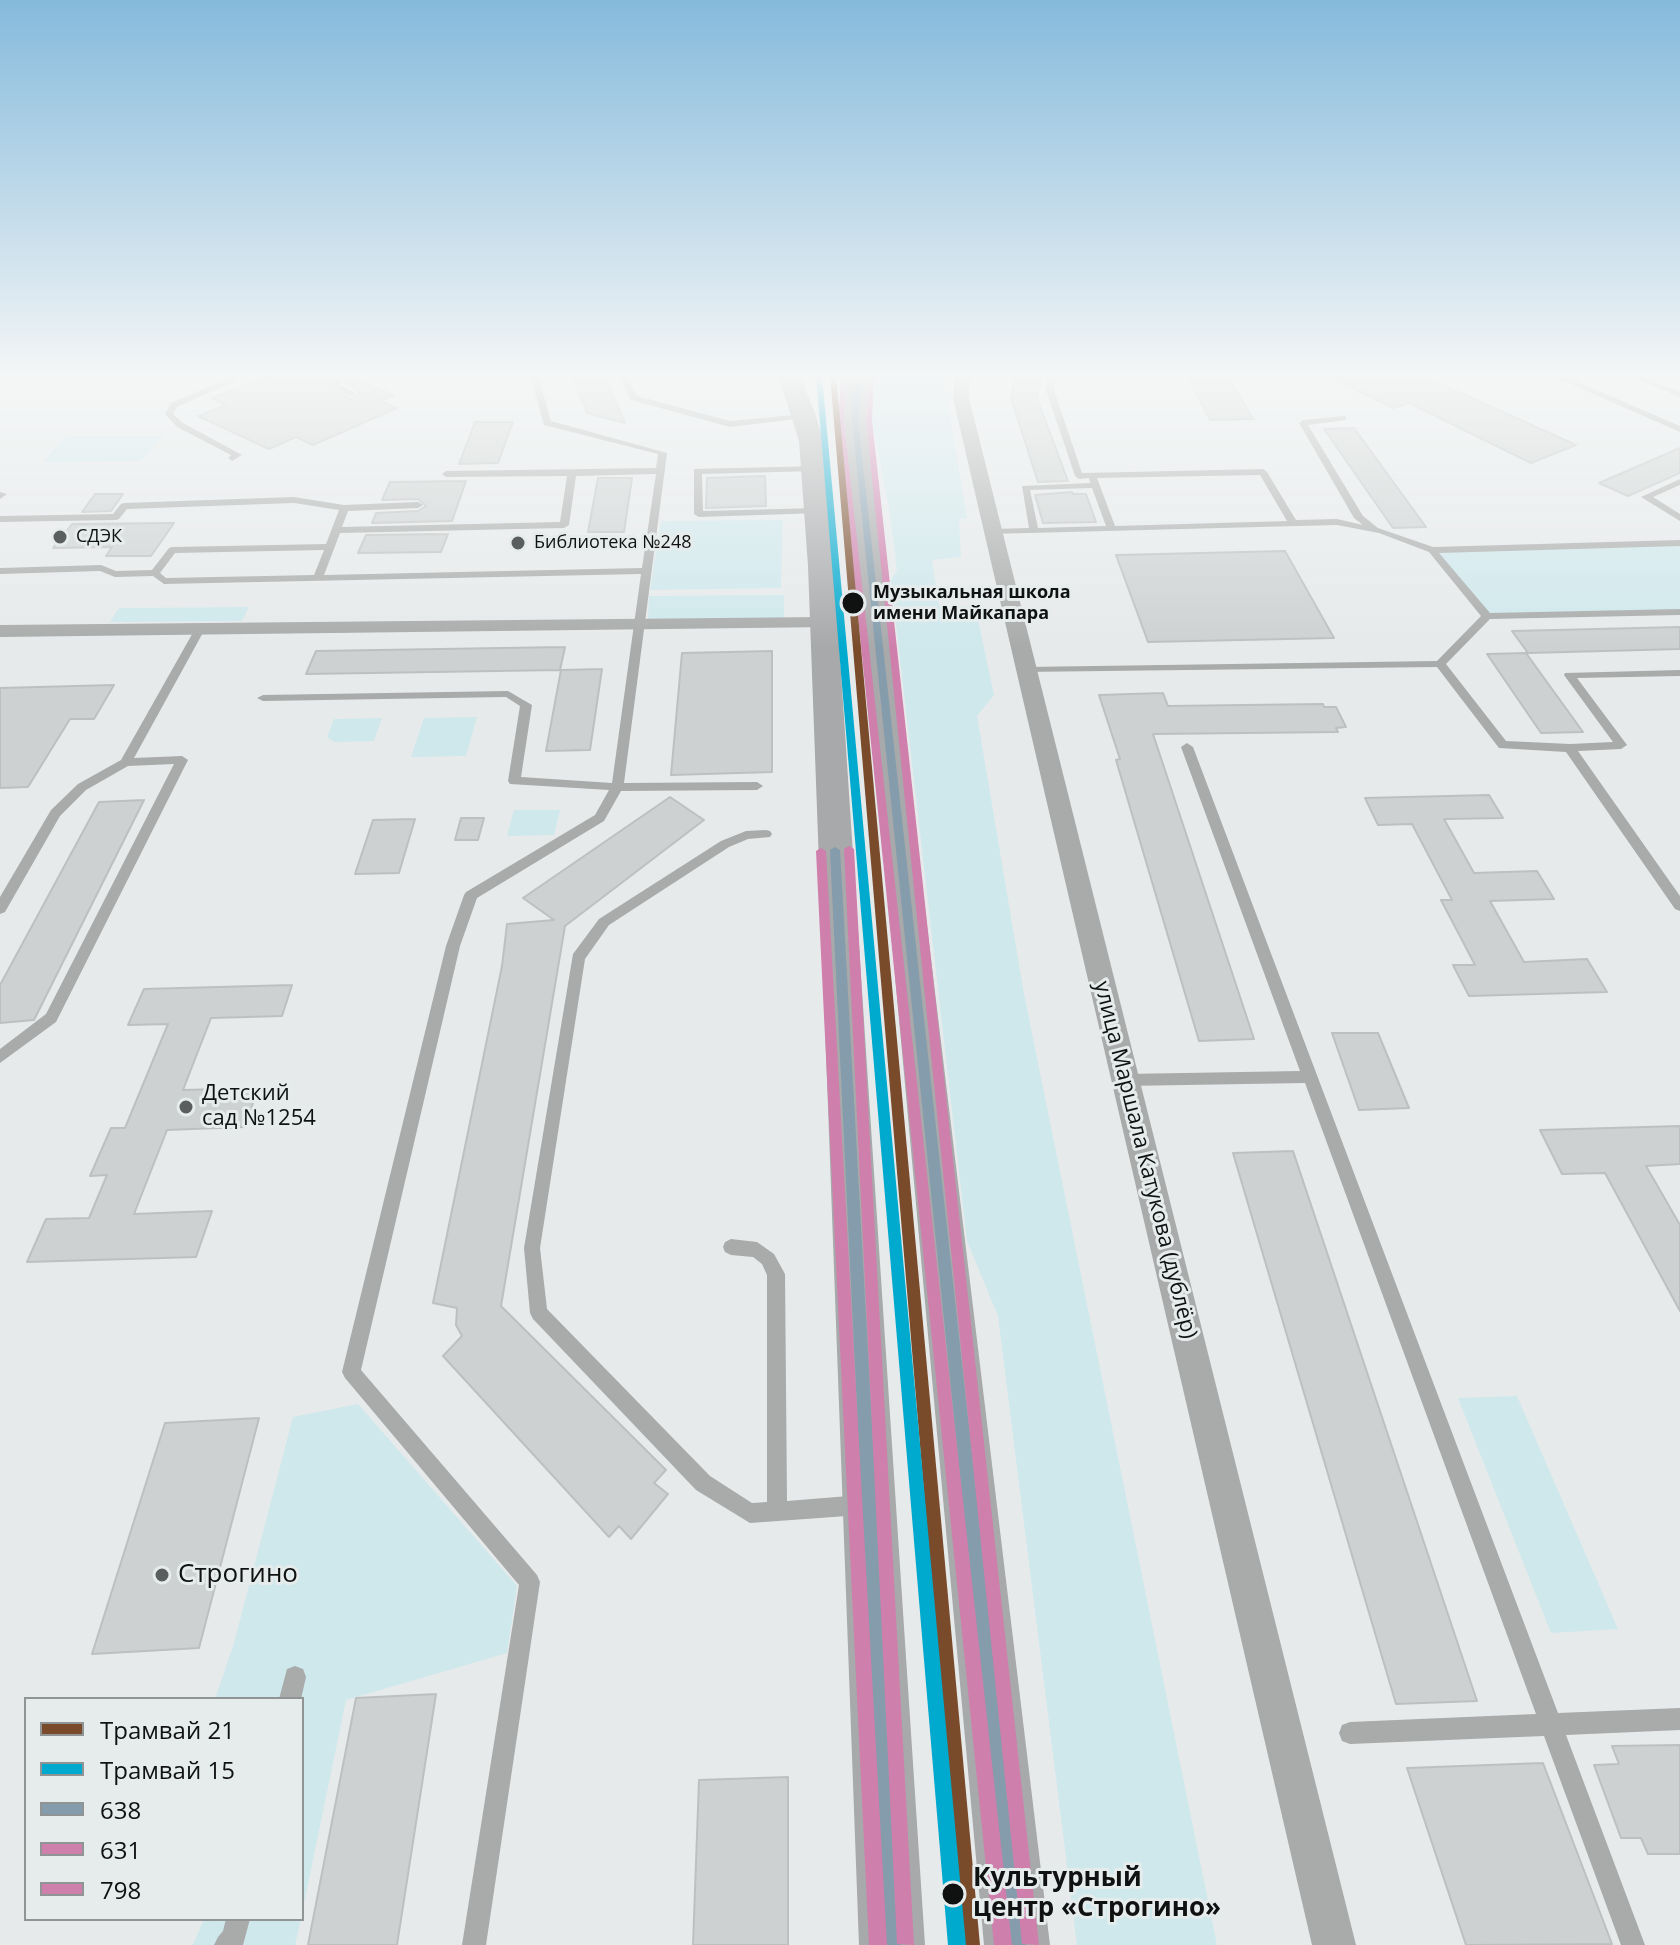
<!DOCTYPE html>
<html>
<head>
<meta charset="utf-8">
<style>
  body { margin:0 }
  #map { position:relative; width:1680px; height:1945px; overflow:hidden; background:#e7eaeb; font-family:"Open Sans",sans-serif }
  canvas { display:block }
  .legend { position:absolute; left:24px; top:1697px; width:280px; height:224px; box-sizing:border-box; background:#e6ebec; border:2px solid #909495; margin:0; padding:10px 14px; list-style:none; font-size:24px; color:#101212 }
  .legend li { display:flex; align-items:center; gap:16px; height:40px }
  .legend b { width:40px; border:2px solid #909495 }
</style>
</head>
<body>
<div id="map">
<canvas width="1680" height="1945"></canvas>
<ul class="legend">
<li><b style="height:10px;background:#7a4b2a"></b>Трамвай 21</li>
<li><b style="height:10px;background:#00a9ce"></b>Трамвай 15</li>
<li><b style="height:10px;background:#849cac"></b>638</li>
<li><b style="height:10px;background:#cf7fac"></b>631</li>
<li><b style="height:10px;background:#cf7fac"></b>798</li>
</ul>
</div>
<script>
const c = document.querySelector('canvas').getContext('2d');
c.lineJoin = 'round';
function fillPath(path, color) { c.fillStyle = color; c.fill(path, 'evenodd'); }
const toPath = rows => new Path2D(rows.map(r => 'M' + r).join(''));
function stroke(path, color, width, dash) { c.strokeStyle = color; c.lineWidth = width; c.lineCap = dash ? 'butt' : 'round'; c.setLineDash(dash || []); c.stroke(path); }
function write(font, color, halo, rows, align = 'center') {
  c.font = font + ' "Open Sans",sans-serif'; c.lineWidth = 6; c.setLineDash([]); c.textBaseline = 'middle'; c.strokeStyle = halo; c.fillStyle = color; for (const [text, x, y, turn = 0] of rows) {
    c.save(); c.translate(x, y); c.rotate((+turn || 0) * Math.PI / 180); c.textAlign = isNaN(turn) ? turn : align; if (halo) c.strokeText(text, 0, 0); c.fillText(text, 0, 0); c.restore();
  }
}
fillPath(toPath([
  [872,375,943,375,967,518,959,519,961,557,932,560,939,606,975,606,994,695,977,716,1024,994,1217,1945,1077,1945,998,1316,967,1241,891,580,897,570,889,508,867,396],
  [66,436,163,436,141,461,43,462],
  [783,520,781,588,650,590,661,521],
  [1680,543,1680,612,1487,616,1432,550],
  [784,595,784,620,648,619,649,596],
  [249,607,242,621,110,622,119,608],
  [477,717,466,756,411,757,424,718],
  [382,718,374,741,334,742,327,737,334,719],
  [514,810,560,810,554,835,507,836],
  [1517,1396,1618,1629,1551,1633,1458,1398],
  [358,1404,517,1586,507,1653,346,1700,302,1913,302,1699,215,1699,234,1643,293,1417],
  [204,1919,301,1919,295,1945,193,1945]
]), '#cee8ec');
const building = toPath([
  [269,375,343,375,343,378,334,377,325,385,351,399,360,393,345,381,355,380,394,395,380,401,397,408,313,445,296,437,269,449,198,416,226,405,212,398,269,375],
  [572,375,604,375,625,423,587,413,572,375],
  [1015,375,1042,375,1037,398,1068,481,1038,482,1011,398,1015,375],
  [1186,375,1227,375,1253,419,1210,420,1186,375],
  [1325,375,1421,375,1576,445,1531,463,1409,403,1394,408,1325,375],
  [475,422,513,422,498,463,459,464,475,422],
  [1354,428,1426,527,1393,528,1324,429,1354,428],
  [1680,448,1680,473,1628,496,1599,483,1680,448],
  [765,476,766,506,706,508,707,478,765,476],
  [598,478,632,478,624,532,588,532,598,478],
  [466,481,452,521,372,523,376,513,418,511,426,506,418,499,382,500,390,482,466,481],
  [1072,492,1073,494,1086,494,1096,522,1043,523,1035,495,1072,492],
  [95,494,123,494,111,511,82,512,95,494],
  [174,523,151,556,106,556,112,547,53,548,72,524,174,523],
  [448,534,441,552,358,553,366,535,448,534],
  [1285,551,1334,638,1148,642,1116,555,1285,551],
  [1680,627,1680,649,1528,653,1512,631,1680,627],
  [565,647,560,670,306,674,316,651,565,647],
  [772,651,772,772,671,775,682,653,772,651],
  [1526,653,1583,732,1541,733,1487,654,1526,653],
  [602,669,590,750,546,751,561,670,602,669],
  [114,685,94,719,70,719,28,787,0,788,0,688,114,685],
  [1163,693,1168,706,1323,704,1324,707,1336,707,1346,727,1336,728,1338,732,1153,734,1254,1039,1199,1041,1116,760,1120,759,1099,695,1163,693],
  [1489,795,1503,818,1444,819,1474,873,1537,871,1554,899,1490,901,1524,962,1587,959,1607,992,1469,996,1453,965,1475,965,1441,900,1452,900,1412,824,1378,825,1365,798,1489,795],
  [670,797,704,820,565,926,501,1306,666,1470,654,1483,668,1494,631,1539,619,1526,609,1537,443,1356,462,1336,456,1325,457,1308,433,1303,502,966,507,924,554,920,523,898,670,797],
  [144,800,34,1020,0,1023,0,985,99,802,144,800],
  [461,818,484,818,478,840,455,840,461,818],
  [415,819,399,873,355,874,373,820,415,819],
  [292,985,282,1016,211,1018,183,1090,258,1088,245,1127,167,1130,134,1214,212,1211,196,1257,27,1262,46,1219,89,1218,107,1175,90,1176,111,1128,125,1128,168,1024,128,1025,144,989,292,985],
  [1332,1033,1378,1033,1409,1108,1359,1110,1332,1033],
  [1680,1126,1680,1164,1646,1166,1680,1225,1680,1311,1605,1173,1562,1174,1540,1130,1680,1126],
  [1293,1151,1477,1701,1396,1704,1233,1153,1293,1151],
  [259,1418,199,1648,92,1654,165,1423,259,1418],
  [436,1694,397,1945,308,1945,356,1698,436,1694],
  [1680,1745,1680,1854,1648,1854,1641,1838,1621,1838,1594,1765,1619,1764,1612,1746,1680,1745],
  [1543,1763,1612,1944,1466,1945,1407,1768,1543,1763],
  [788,1777,788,1945,693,1945,699,1780,788,1777]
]);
fillPath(building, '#ced1d1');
stroke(building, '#bdc0c0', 2);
fillPath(toPath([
  [346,375,358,375,349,379,346,379,346,375],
  [530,375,538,375,551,421,667,453,624,783,757,782,763,786,757,790,621,791,604,821,477,898,460,946,361,1370,537,1575,540,1582,486,1945,462,1945,519,1585,345,1378,342,1372,446,946,464,895,466,892,595,815,609,790,510,784,508,781,520,706,506,697,263,701,257,698,263,695,508,691,532,705,521,777,612,783,641,574,164,584,153,576,115,577,100,571,0,574,0,568,101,565,116,571,152,570,169,548,172,547,326,544,339,510,294,503,127,509,119,519,116,520,0,522,0,516,113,514,121,504,124,503,294,497,344,505,418,502,423,505,418,508,348,511,342,527,560,522,567,476,446,477,442,474,446,471,656,468,658,454,544,425,530,375],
  [656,474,642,568,324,575,340,533,564,528,569,525,576,476,656,474],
  [324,550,314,575,166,578,160,573,175,553,324,550],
  [618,375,626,375,637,396,730,421,805,414,809,416,805,418,730,427,631,400,618,375],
  [711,375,723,375,714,379,711,379,711,375],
  [1048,375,1056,375,1054,390,1082,473,1263,469,1267,472,1296,520,1337,519,1363,525,1354,518,1299,423,1303,420,1343,416,1346,416,1346,420,1308,425,1363,516,1378,528,1433,547,1680,540,1680,546,1439,553,1490,613,1680,609,1680,615,1490,619,1446,664,1506,741,1570,744,1613,742,1564,675,1565,673,1680,670,1680,676,1577,678,1627,745,1621,749,1578,751,1680,896,1680,911,1675,909,1566,752,1499,748,1437,667,1022,672,1022,668,1026,667,1437,661,1481,616,1429,552,1379,533,1337,525,990,534,990,530,993,529,1029,528,1022,486,1090,483,1089,478,1079,479,1075,476,1046,390,1048,375],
  [1260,475,1287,521,1115,526,1097,478,1260,475],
  [1092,488,1106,526,1038,528,1030,490,1092,488],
  [1550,375,1562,375,1680,426,1680,432,1550,375],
  [1627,375,1639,375,1680,392,1680,397,1627,375],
  [234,376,237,376,237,380,177,407,173,414,183,423,242,455,232,461,228,458,231,455,177,427,165,414,171,403,234,376],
  [335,380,341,380,342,382,339,384,357,394,350,396,328,384,335,380],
  [818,466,819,468,815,471,702,474,703,511,817,508,820,509,820,513,699,517,694,514,694,469,818,466],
  [1680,479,1680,485,1653,497,1680,514,1680,521,1641,497,1680,479],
  [0,492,7,494,0,499,0,492],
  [200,626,205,629,134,758,182,756,188,760,56,1022,0,1063,0,1049,46,1014,174,764,128,766,86,790,60,816,5,912,0,914,0,897,51,810,78,784,121,760,195,629,200,626],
  [1187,743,1193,747,1558,1713,1680,1708,1680,1730,1566,1735,1645,1945,1621,1945,1544,1736,1350,1744,1342,1741,1339,1733,1342,1725,1350,1722,1536,1714,1305,1083,1125,1086,1120,1084,1117,1080,1120,1076,1125,1074,1300,1071,1181,747,1187,743],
  [766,830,770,831,772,834,770,837,748,839,729,847,609,925,585,959,540,1248,547,1309,710,1476,752,1503,767,1502,767,1275,762,1264,753,1257,731,1255,725,1252,723,1247,725,1242,731,1239,757,1242,774,1254,785,1274,787,1501,861,1495,868,1498,871,1505,868,1512,861,1515,750,1523,696,1490,533,1319,530,1313,524,1248,573,954,599,919,721,841,746,831,766,830],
  [295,1666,303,1669,306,1677,301,1699,279,1699,287,1669,295,1666],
  [226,1919,250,1919,243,1945,214,1945,218,1937,223,1931,226,1919]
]), '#a9aaaa');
fillPath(toPath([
  [955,375,969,375,969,398,1356,1945,1312,1945,953,398,955,375],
  [823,617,833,623,830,627,0,637,0,625,823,617]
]), '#a9aaaa');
fillPath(toPath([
  [778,375,800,375,816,416,823,441,834,566,925,1945,859,1945,808,566,799,441,778,375],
  [847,375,869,375,866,420,1050,1945,984,1945,844,420,847,375]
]), '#a7a9aa');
fillPath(toPath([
  [855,375,861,375,858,420,1026,1945,1008,1945,852,420,855,375],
  [835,847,840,850,901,1945,883,1945,830,850,835,847]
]), '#849cac');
fillPath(toPath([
  [841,375,847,375,844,421,1012,1945,994,1945,838,421,841,375],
  [821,848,826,851,887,1945,869,1945,816,851,821,848]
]), '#cf7fac');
fillPath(toPath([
  [874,375,872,420,1039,1945,1022,1944,866,420,869,376,874,375],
  [849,846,854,849,914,1945,897,1944,844,849,849,846]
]), '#cf7fac');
fillPath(toPath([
  [830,375,836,375,980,1945,962,1945,830,375]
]), '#7a4b2a');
fillPath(toPath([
  [816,376,822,376,966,1945,948,1945,816,376]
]), '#00a9ce');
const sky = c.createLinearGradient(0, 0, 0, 648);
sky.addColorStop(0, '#85badc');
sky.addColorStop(0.58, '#f4f6f6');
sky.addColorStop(1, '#f4f6f600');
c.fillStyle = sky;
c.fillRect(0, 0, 1680, 648);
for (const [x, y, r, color] of [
  [60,537,8,"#5b5e5e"],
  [518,543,8,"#5b5e5e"],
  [853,603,12,"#101212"],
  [186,1107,8,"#5b5e5e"],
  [162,1575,8,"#5b5e5e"],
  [953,1894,12,"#101212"]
]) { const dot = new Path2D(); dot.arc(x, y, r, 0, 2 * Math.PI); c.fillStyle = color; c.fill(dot); stroke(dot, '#e6ebec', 3); }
write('18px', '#101212', '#e6ebec', [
  ["СДЭК",76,537],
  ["Библиотека №248",534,543]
], 'left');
write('bold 18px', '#101212', '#e6ebec', [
  ["Музыкальная школа",873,593],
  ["имени Майкапара",873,614]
], 'left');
write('22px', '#101212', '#e6ebec', [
  ["Детский",202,1094],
  ["сад №1254",202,1119]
], 'left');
write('22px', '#101212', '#e6ebec', [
  ["улица Маршала Катукова (дублёр)",1145,1160,76]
]);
write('26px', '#101212', '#e6ebec', [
  ["Строгино",178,1575]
], 'left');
write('bold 26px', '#101212', '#e6ebec', [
  ["Культурный",973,1879],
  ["центр «Строгино»",973,1909]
], 'left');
</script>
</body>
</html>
